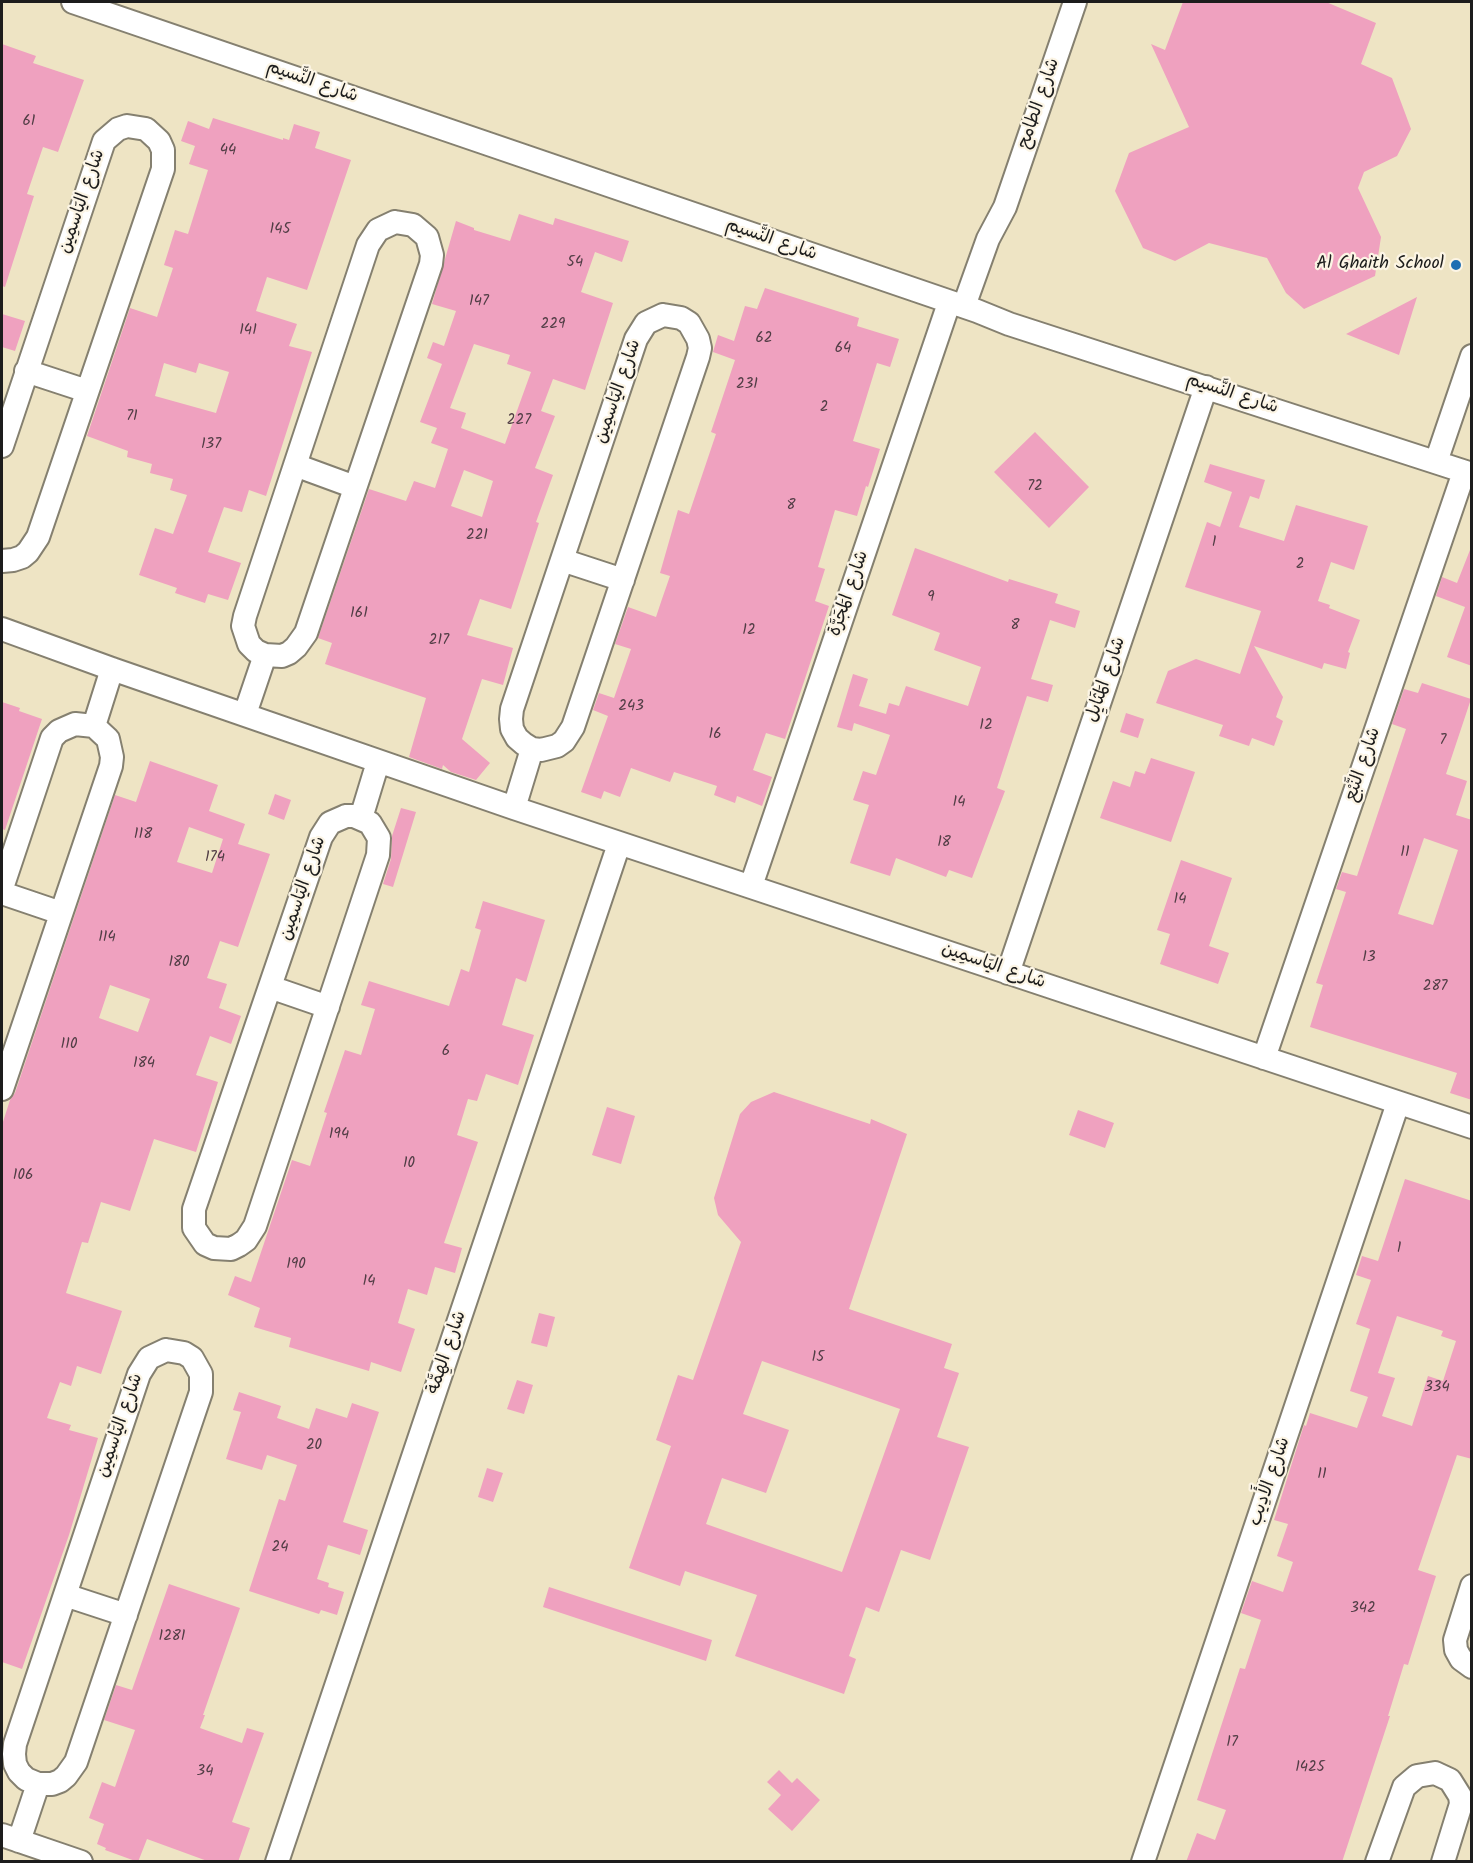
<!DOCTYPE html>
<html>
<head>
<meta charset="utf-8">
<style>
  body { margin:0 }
  #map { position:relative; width:1473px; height:1863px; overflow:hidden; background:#eee4c4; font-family:Kalam,sans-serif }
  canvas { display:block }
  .frame { position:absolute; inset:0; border:3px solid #1c1c1c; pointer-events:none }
</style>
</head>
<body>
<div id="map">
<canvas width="1473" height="1863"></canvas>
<div class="frame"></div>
</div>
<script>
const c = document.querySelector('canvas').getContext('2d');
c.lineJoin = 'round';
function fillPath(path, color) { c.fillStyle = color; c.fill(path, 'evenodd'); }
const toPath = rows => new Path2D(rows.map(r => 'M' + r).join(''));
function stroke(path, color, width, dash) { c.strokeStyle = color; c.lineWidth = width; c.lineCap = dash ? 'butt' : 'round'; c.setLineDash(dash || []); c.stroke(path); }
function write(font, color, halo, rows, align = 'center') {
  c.font = font + ' Kalam,"Playpen Sans Arabic",sans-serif'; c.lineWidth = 4.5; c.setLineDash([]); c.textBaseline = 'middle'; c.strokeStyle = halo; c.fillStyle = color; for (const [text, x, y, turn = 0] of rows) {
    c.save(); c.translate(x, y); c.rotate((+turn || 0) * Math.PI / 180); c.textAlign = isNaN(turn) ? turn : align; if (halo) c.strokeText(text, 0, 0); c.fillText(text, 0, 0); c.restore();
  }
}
fillPath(toPath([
  [1183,2,1326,2,1376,23,1361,64,1392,78,1411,129,1397,156,1364,172,1358,188,1381,237,1375,276,1304,309,1286,293,1267,258,1209,243,1175,261,1143,248,1115,191,1129,153,1189,127,1151,44,1165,50],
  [2,44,36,56,33,63,84,80,58,152,43,147,27,194,34,196,5,287,2,286],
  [213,118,283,140,283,138,289,140,294,124,320,132,315,148,351,160,307,290,267,277,256,311,297,324,289,346,312,352,266,496,249,490,242,512,224,507,208,552,241,563,228,600,208,594,205,603,175,593,177,588,139,575,155,528,173,534,187,495,170,490,173,479,150,473,152,464,127,457,128,451,87,436,130,308,157,317,173,268,164,265,175,230,188,234,208,170,189,164,195,146,181,141,188,121,209,129],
  [164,363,196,373,199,363,229,372,216,413,155,396],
  [519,214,553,225,555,218,629,241,622,262,595,252,581,292,613,303,585,390,553,379,541,411,555,416,535,468,553,475,536,522,539,523,511,609,480,599,467,635,513,648,503,685,482,679,462,739,490,763,476,780,451,772,443,765,442,769,409,757,426,698,325,664,332,643,318,638,369,489,406,501,414,481,435,488,448,449,431,443,437,428,420,422,442,364,427,358,433,342,444,346,456,311,432,304,456,221,474,228,474,230,510,241],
  [474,344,510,355,507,364,531,372,505,444,461,428,466,413,450,408],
  [464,470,493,481,482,517,451,506],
  [765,288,859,318,857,326,899,339,890,367,877,363,853,441,880,449,868,487,866,486,857,516,835,510,818,567,825,569,815,601,829,606,785,739,766,733,753,770,772,777,762,806,737,796,735,803,714,795,717,786,674,772,670,782,631,768,620,797,604,791,601,799,581,792,608,716,593,710,599,693,614,698,631,649,615,644,628,607,656,617,662,599,670,576,660,573,678,510,689,514,716,434,711,432,735,360,713,352,718,335,734,341,745,306,757,309],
  [1417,297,1399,355,1346,334],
  [2,314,25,321,15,351,2,347],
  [1035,432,1089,487,1049,528,994,472],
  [1210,464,1265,480,1259,499,1250,496,1239,527,1284,541,1296,505,1368,526,1354,570,1331,562,1318,601,1330,605,1329,608,1360,620,1348,652,1350,653,1346,669,1324,663,1322,669,1254,646,1283,697,1276,717,1283,721,1274,746,1252,738,1249,746,1219,736,1223,725,1156,703,1168,671,1196,659,1240,674,1261,611,1185,587,1207,522,1220,527,1232,492,1204,482],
  [915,548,1008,582,1009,579,1058,594,1055,603,1080,611,1075,628,1050,620,1031,679,1053,685,1048,702,1027,696,997,788,1005,791,972,878,949,870,946,877,896,858,890,876,850,863,869,805,853,800,863,771,876,775,890,735,854,723,852,731,837,727,853,674,868,679,859,706,886,714,889,703,899,706,906,686,968,706,981,667,934,650,940,633,892,615],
  [1470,550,1472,550,1472,666,1447,657,1465,607,1436,596,1442,577,1457,583],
  [1422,683,1471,699,1446,774,1467,781,1456,815,1472,820,1472,1100,1450,1093,1457,1073,1310,1027,1323,985,1316,983,1346,892,1336,889,1342,872,1357,876,1406,729,1392,724,1404,689,1418,693],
  [1424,838,1458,850,1433,925,1398,914],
  [2,702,20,708,19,711,42,719,5,830,2,829],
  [1126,713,1144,719,1138,738,1120,732],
  [1151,758,1195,772,1171,842,1100,818,1113,781,1130,787,1135,771,1145,774],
  [150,761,218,785,209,811,245,824,238,844,270,854,238,947,220,941,207,978,227,984,219,1008,241,1016,231,1044,210,1036,196,1075,218,1082,196,1152,154,1139,130,1211,101,1202,88,1243,82,1242,66,1293,122,1311,101,1374,77,1366,71,1386,60,1382,47,1418,71,1425,69,1430,98,1438,69,1535,22,1669,2,1662,2,1125,10,1100,15,1093,115,795,136,802],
  [189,827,223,839,212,873,177,862],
  [110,985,150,999,138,1032,99,1018],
  [275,794,291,800,284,820,268,814],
  [401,808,416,812,393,887,383,884,391,859,392,836],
  [1181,860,1232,878,1209,946,1229,953,1218,984,1160,964,1170,934,1157,930],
  [483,901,545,920,526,982,516,978,502,1025,534,1035,518,1085,486,1074,477,1101,468,1099,457,1135,478,1142,444,1243,462,1248,455,1273,435,1267,427,1295,408,1289,398,1323,415,1329,401,1372,371,1362,369,1371,289,1347,291,1338,254,1327,260,1308,228,1295,235,1276,251,1282,292,1160,310,1166,327,1113,324,1112,345,1050,361,1055,375,1009,361,1005,369,981,449,1006,461,969,469,972,481,930,475,928],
  [774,1092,870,1124,871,1119,907,1134,849,1309,952,1344,944,1368,959,1373,937,1437,969,1447,930,1560,901,1550,879,1612,866,1607,849,1656,856,1659,844,1694,735,1656,757,1595,685,1571,680,1586,629,1568,671,1446,656,1440,678,1375,693,1380,741,1242,718,1215,714,1198,740,1114,751,1102],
  [762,1361,900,1409,842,1572,706,1524,722,1478,766,1493,789,1430,743,1414],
  [607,1107,635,1116,621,1164,592,1155],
  [1078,1110,1114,1123,1105,1148,1069,1135],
  [1405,1179,1472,1201,1472,1459,1457,1455,1418,1570,1436,1576,1408,1665,1404,1664,1388,1716,1390,1716,1342,1862,1186,1862,1197,1833,1215,1840,1226,1810,1197,1800,1240,1668,1245,1669,1261,1620,1241,1613,1252,1581,1283,1592,1293,1562,1277,1556,1288,1524,1274,1520,1304,1425,1306,1426,1310,1413,1357,1428,1368,1397,1350,1391,1370,1329,1356,1324,1371,1280,1356,1275,1362,1256,1378,1261],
  [1397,1316,1443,1331,1441,1336,1456,1341,1443,1381,1428,1376,1412,1426,1382,1416,1395,1378,1378,1373],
  [539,1313,555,1317,547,1347,531,1343],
  [517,1380,533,1385,524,1414,507,1409],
  [239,1392,281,1406,277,1418,309,1429,316,1408,347,1418,352,1403,379,1412,343,1522,368,1530,360,1555,328,1545,317,1579,329,1583,328,1587,344,1592,337,1615,321,1610,319,1614,249,1591,279,1499,285,1501,297,1465,267,1455,262,1470,226,1459,241,1412,233,1410],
  [487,1468,503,1473,493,1502,478,1497],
  [169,1584,240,1608,203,1715,205,1715,200,1728,242,1743,247,1728,264,1733,232,1822,250,1828,238,1862,210,1862,147,1839,138,1862,105,1850,106,1848,97,1844,104,1824,89,1818,102,1782,115,1787,135,1730,104,1720,116,1685,132,1690],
  [549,1587,712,1640,706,1661,543,1607],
  [779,1770,792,1783,797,1778,820,1800,792,1831,768,1809,781,1795,767,1782]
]), '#efa1bf');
const minor = toPath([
  [73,2,977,311,1009,324,1472,474],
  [395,222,413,225,427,237,432,255,431,264,306,633,296,647,289,653,282,656,265,655,256,651,249,644,243,626,245,616,368,245,378,230,395,222],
  [964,306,988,239,1005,207,1075,2],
  [663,315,681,318,689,323,698,339,700,348,698,357,573,727,564,741,557,746,541,750,532,749,524,744,517,738,512,729,511,719,512,709,636,339,646,323,663,315],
  [26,371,87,391],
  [2,446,104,141,118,129,127,126,146,129,159,141,163,150,163,169,38,537,28,552,22,557,13,560,2,561],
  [1436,462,1472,356],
  [295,465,355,487],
  [562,560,623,580],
  [2,629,112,669,514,808,1472,1127],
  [245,714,265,655],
  [94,726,112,669],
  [514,808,532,749],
  [346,816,354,816,370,823,379,838,378,855,255,1226,246,1240,239,1245,231,1249,214,1248,205,1244,194,1228,194,1209,321,837,330,823,346,816],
  [361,818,378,762],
  [751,886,949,303],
  [2,888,52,738,59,731,75,724,94,726,108,739,112,757,111,766,2,1089],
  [2,893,61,913],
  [1008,973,1206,387],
  [270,987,328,1007],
  [1264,1058,1464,472],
  [166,1350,184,1353,192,1358,201,1374,201,1392,76,1762,66,1776,60,1781,52,1784,38,1784,26,1779,19,1772,15,1764,14,1754,15,1744,139,1374,149,1358,166,1350],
  [1472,1586,1455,1640,1456,1650,1461,1659,1472,1667],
  [65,1595,126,1615],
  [2,1835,81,1862],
  [19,1841,38,1784],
  [277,1862,619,844],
  [1143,1862,1398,1103],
  [1377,1862,1404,1787,1417,1776,1435,1773,1450,1780,1460,1796,1461,1804,1443,1862]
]);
stroke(minor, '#858070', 26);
stroke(minor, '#fff', 22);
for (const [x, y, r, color] of [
  [1456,265,6,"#1f6fb2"]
]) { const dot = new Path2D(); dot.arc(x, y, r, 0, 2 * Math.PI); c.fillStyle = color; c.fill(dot); stroke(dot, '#fcf5e5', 2); }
write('15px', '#513d45', null, [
  ["61",29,122],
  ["44",228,151],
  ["145",280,230],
  ["54",575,263],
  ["147",479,302],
  ["229",553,325],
  ["141",248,331],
  ["62",764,339],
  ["64",843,349],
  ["231",747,385],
  ["2",824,408],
  ["71",132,417],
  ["227",519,421],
  ["137",211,445],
  ["72",1035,487],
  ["8",791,506],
  ["221",477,536],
  ["1",1214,543],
  ["2",1300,565],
  ["9",931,598],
  ["161",359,614],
  ["8",1015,626],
  ["12",749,631],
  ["217",439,641],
  ["243",631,707],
  ["12",986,726],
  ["16",715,735],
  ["7",1443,741],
  ["14",959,803],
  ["118",143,835],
  ["18",944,843],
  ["11",1405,853],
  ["174",215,858],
  ["14",1180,900],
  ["114",107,938],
  ["13",1369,958],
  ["180",179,963],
  ["287",1435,987],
  ["110",69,1045],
  ["6",446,1052],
  ["184",144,1064],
  ["194",339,1135],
  ["10",409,1164],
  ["106",23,1176],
  ["1",1399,1249],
  ["190",296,1265],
  ["14",369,1282],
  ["15",818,1358],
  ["334",1437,1388],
  ["20",314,1446],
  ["11",1322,1475],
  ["24",280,1548],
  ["342",1363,1609],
  ["1281",172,1637],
  ["17",1232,1743],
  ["1425",1310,1768],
  ["34",205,1772]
]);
write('18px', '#1c1c1c', '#fcf5e5', [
  ["شارع النَّسيم",312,83,19],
  ["شارع الطامح",1040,104,-71],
  ["شارع اليَاسمِين",83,202,-71],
  ["شارع النَّسيم",771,241,19],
  ["شارع اليَاسمِين",619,392,-71],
  ["شارع النَّسيم",1232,395,18],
  ["شارع المَجَرَّة",850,594,-71],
  ["شارع المَثَايِل",1107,680,-71],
  ["شارع النَّبْع",1364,765,-71],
  ["شارع اليَاسمِين",304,889,-71],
  ["شارع اليَاسمِين",993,967,19],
  ["شارع الهِمَّة",448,1353,-71],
  ["شارع اليَاسمِين",121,1426,-71],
  ["شارع الأَدِيب",1271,1482,-71]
]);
write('18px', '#1c1c1c', '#fcf5e5', [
  ["Al Ghaith School",1444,265]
], 'right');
</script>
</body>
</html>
